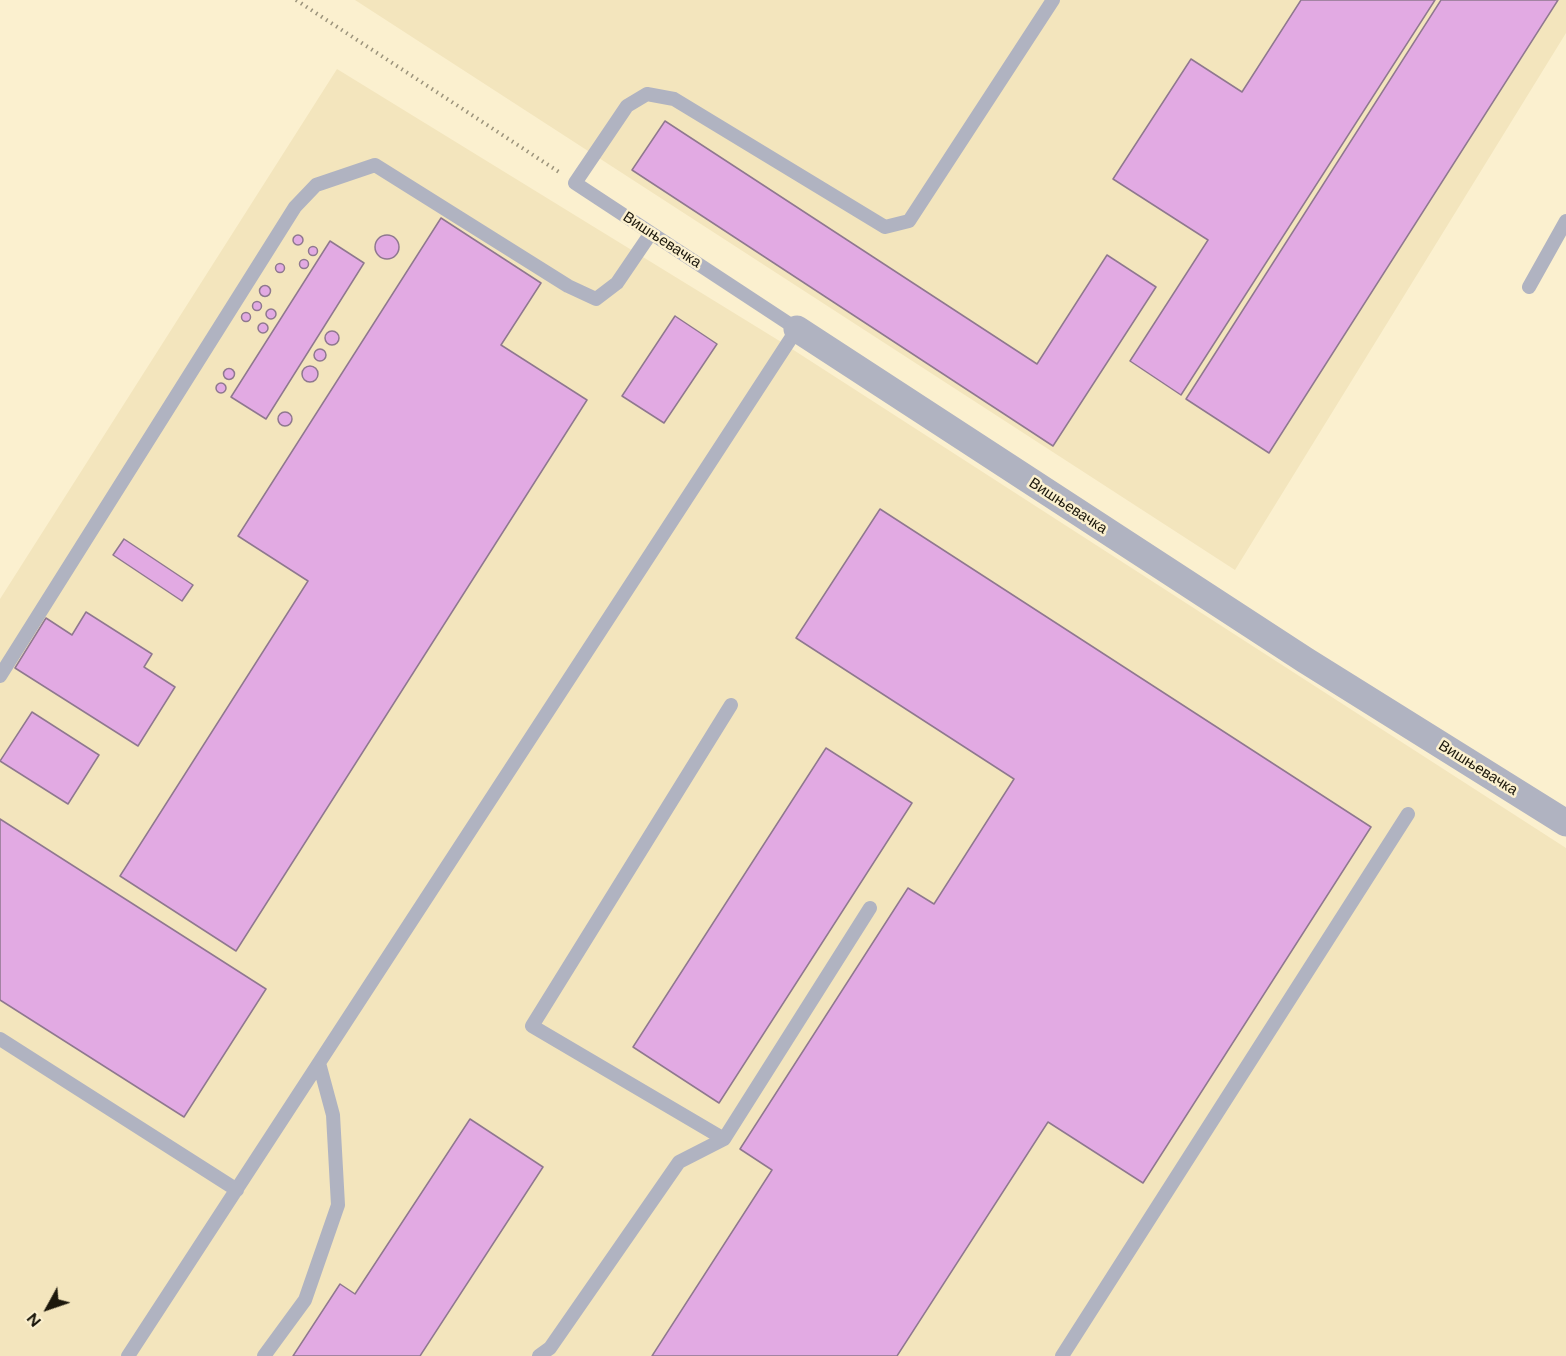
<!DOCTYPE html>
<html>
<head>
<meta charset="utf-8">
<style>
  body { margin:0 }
  #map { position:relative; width:1566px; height:1356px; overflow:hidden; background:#fbf0cf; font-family:Figtree,sans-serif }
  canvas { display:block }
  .north { position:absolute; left:18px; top:1278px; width:60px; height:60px; -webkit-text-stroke:4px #fbf0cf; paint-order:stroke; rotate:230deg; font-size:16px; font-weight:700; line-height:24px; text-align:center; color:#1c180c }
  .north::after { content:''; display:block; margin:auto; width:21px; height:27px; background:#1c180c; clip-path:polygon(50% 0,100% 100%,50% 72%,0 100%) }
</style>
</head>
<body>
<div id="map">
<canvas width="1566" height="1356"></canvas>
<div class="north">N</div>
</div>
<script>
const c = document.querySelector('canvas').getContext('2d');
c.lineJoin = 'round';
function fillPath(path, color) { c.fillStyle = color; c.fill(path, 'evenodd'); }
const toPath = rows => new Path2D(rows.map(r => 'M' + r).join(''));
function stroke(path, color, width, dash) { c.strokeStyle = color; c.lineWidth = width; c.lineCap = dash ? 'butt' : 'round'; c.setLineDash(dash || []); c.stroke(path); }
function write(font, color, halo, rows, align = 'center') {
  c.font = font + ' Figtree,sans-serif'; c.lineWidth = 5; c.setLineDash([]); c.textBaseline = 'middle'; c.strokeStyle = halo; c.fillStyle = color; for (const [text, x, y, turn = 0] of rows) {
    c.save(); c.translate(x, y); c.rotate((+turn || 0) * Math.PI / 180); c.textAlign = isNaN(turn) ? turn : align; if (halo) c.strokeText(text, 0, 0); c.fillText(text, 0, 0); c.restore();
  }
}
fillPath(toPath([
  [355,0,1566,0,1566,33,1235,570],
  [337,69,778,340,1566,848,1566,1356,0,1356,0,599]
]), '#f3e5bd');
const building = toPath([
  [1301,0,1435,0,1181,395,1130,361,1208,240,1113,179,1191,59,1242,92,1301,0],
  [1441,0,1558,0,1269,453,1186,399,1441,0],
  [665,121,1037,364,1107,255,1156,287,1053,446,632,170,665,121],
  [441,218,541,283,501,345,587,400,236,951,120,876,308,581,238,536,441,218],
  '293 240a5 5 0 1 1 10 0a5 5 0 1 1-10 0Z',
  '375 247a12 12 0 1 1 24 0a12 12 0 1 1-24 0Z',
  [330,241,364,263,266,419,231,397,330,241],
  '308.5 251a4.5 4.5 0 1 1 9 0a4.5 4.5 0 1 1-9 0Z',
  '299.5 264a4.5 4.5 0 1 1 9 0a4.5 4.5 0 1 1-9 0Z',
  '275.5 268a4.5 4.5 0 1 1 9 0a4.5 4.5 0 1 1-9 0Z',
  '259.5 291a5.5 5.5 0 1 1 11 0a5.5 5.5 0 1 1-11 0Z',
  '252.5 306a4.5 4.5 0 1 1 9 0a4.5 4.5 0 1 1-9 0Z',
  '266 314a5 5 0 1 1 10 0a5 5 0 1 1-10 0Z',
  '241.5 317a4.5 4.5 0 1 1 9 0a4.5 4.5 0 1 1-9 0Z',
  [675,316,717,344,664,423,622,396,675,316],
  '258 328a5 5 0 1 1 10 0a5 5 0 1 1-10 0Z',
  '325 338a7 7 0 1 1 14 0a7 7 0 1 1-14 0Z',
  '314 355a6 6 0 1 1 12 0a6 6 0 1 1-12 0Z',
  '302 374a8 8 0 1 1 16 0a8 8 0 1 1-16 0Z',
  '223.5 374a5.5 5.5 0 1 1 11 0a5.5 5.5 0 1 1-11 0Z',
  '216 388a5 5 0 1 1 10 0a5 5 0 1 1-10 0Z',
  '278 419a7 7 0 1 1 14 0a7 7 0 1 1-14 0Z',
  [880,509,1371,827,1143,1183,1048,1122,897,1356,652,1356,772,1170,740,1149,908,888,934,904,1014,779,796,638,880,509],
  [124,539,193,585,182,601,113,555,124,539],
  [86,612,152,654,144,667,175,687,138,746,15,668,46,618,72,635,86,612],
  [32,712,99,755,68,804,0,761,32,712],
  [826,748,912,803,719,1103,633,1047,826,748],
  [0,819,266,989,184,1117,0,1000,0,819],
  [470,1119,543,1167,420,1356,293,1356,340,1284,355,1294,470,1119]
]);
fillPath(building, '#e2aae3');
stroke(building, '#8f788f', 1.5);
stroke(toPath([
  [296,0,559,172]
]), '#9b937b', 4, [1.5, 4.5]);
stroke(toPath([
  [1529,287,1566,221],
  [0,676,295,207,316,185,375,165,568,286,596,299,617,283,651,233],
  [0,1039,237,1190],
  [724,1139,532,1026,731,705],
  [128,1356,797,329,575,183,627,106,647,94,674,99,885,227,909,221,1053,0],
  [264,1356,305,1300,338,1205,333,1115,319,1063],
  [539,1356,550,1348,679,1162,724,1139,870,908],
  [1062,1356,1408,814]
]), '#b0b3c1', 14);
stroke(toPath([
  [797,329,1305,660,1566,823]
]), '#b0b3c1', 27);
write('15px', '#1c180c', '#fbf0cf', [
  ["Вишњевачка",662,240,33],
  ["Вишњевачка",1068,506,33],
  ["Вишњевачка",1478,768,32]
]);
</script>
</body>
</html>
